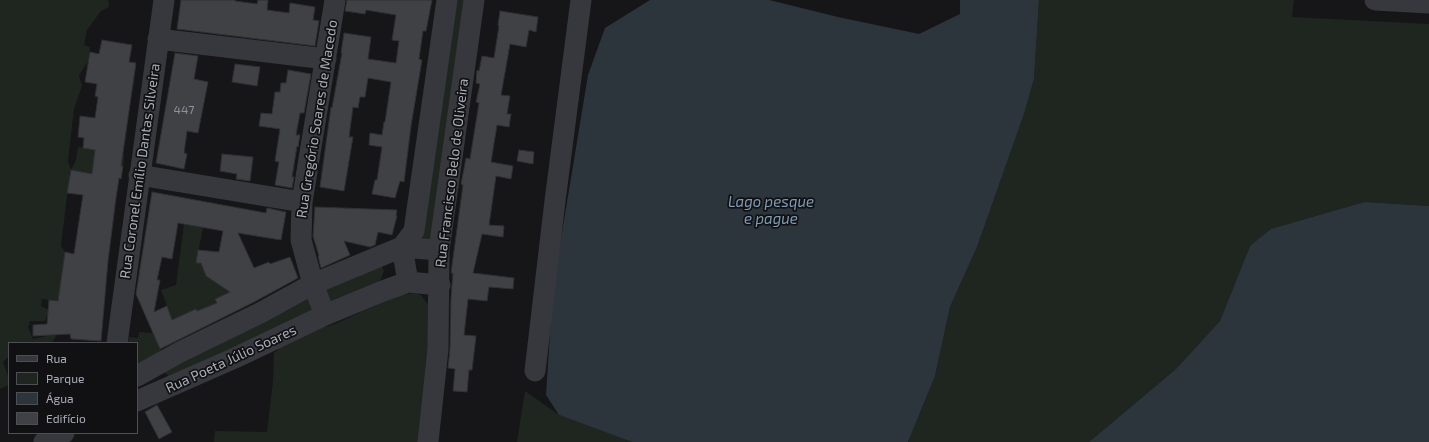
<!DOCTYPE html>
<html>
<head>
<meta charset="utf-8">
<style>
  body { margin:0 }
  #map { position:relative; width:1429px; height:442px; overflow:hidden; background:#161618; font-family:"Exo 2",sans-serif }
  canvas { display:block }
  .legend { position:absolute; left:8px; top:342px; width:130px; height:92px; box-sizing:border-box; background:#111113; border:1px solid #4d4f55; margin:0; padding:5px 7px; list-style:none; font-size:12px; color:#a8adb8 }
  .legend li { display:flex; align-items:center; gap:8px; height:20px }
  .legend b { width:20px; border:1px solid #4d4f55 }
</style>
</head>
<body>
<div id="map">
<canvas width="1429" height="442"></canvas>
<ul class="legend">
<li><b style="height:5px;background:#37383d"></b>Rua</li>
<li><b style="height:11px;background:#1e261f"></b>Parque</li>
<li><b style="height:11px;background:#2c353c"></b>Água</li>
<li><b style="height:11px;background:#404145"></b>Edifício</li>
</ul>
</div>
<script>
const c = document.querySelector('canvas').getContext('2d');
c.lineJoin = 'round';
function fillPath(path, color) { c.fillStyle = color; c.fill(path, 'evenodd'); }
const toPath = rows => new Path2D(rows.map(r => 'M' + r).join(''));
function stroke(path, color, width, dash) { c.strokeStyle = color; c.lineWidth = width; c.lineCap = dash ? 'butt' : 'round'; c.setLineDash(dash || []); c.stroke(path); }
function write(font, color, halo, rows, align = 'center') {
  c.font = font + ' "Exo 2",sans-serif'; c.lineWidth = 3.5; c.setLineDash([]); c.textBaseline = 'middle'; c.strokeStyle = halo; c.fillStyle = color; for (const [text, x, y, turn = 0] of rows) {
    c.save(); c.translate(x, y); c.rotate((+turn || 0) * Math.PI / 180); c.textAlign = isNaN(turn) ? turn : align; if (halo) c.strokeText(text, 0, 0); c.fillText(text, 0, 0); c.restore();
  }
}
fillPath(toPath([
  [0,0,108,0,109,7,101,11,87,30,84,45,90,47,89,60,79,75,82,86,74,109,68,161,71,170,76,160,78,147,123,153,124,155,123,166,94,162,92,174,70,171,61,246,65,252,58,301,42,299,41,306,49,310,45,321,30,321,28,327,33,339,57,334,52,343,9,343,9,356,3,362,9,379,9,385,0,389],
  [455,0,465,0,432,239,420,237],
  [1039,0,1294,0,1292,17,1429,24,1429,206,1365,202,1250,246,1220,321,1176,369,1089,442,908,442,935,376,950,307,977,247,1024,114,1034,79],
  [184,224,203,228,196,263,201,263,206,276,214,281,224,277,230,292,215,299,217,303,203,309,205,312,164,338,170,314,161,290,176,285],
  [380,263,384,271,381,279,376,285,332,303,328,301,326,287],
  [415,293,421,295,427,303,432,316,421,442,214,442,215,431,267,432,273,381,274,353,295,336,316,323,325,327,335,324,396,296],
  [307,299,309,300,313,308,309,314,169,376,165,373,165,370],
  [139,332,153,333,162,353,137,365,137,343,128,343,129,337,138,338],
  [525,391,559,415,632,442,517,442]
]), '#1e261f');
fillPath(toPath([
  [650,0,769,0,838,17,919,34,960,14,960,0,1039,0,1034,79,1024,114,977,247,950,307,935,376,908,442,632,442,559,415,546,395,553,287,588,75,605,28],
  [1365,202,1429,206,1429,442,1089,442,1176,369,1220,321,1250,246,1271,229]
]), '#2c353c');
const building = toPath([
  [181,0,235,0,235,1,257,4,258,0,268,0,267,10,289,13,290,3,315,7,313,20,319,21,315,46,177,29,181,0],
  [347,0,432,0,426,31,423,31,419,59,422,60,411,126,404,182,400,181,395,198,372,194,375,180,377,180,382,147,369,145,370,133,382,135,384,122,385,122,391,82,368,78,365,97,360,97,358,108,353,107,349,137,353,137,344,191,320,187,331,107,332,108,342,53,341,53,344,33,371,37,368,59,396,63,399,41,392,40,396,15,366,10,365,14,345,11,347,0],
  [500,11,538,17,536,32,529,30,526,47,510,44,501,95,510,96,507,114,511,114,509,127,497,125,491,162,513,166,511,179,496,176,489,225,504,226,503,237,482,234,473,273,514,278,513,289,489,287,487,301,468,299,464,335,476,336,472,370,469,370,467,392,453,391,455,369,448,368,450,349,451,297,453,273,451,273,463,185,461,184,466,158,470,159,479,103,476,102,480,84,476,83,477,70,479,71,482,56,494,58,499,26,498,25,500,11],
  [102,40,132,45,129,62,136,63,121,166,123,166,121,179,119,178,116,198,108,261,101,341,71,339,70,334,33,336,33,325,47,324,49,300,58,301,65,252,74,254,83,195,67,193,71,170,92,174,95,150,83,148,84,138,78,137,80,116,95,118,98,97,95,96,97,84,85,82,90,52,99,54,102,40],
  [175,53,198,56,194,79,208,82,198,133,187,131,184,153,187,154,184,169,156,163,175,53],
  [235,64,260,67,257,86,232,82,235,64],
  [288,70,311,74,304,113,300,113,296,135,300,135,298,147,297,146,292,177,294,177,292,188,275,185,279,162,275,161,280,129,259,126,261,113,272,114,275,92,280,92,281,83,286,83,288,70],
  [519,150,534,152,533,164,517,161,519,150],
  [222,154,253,157,250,181,236,179,237,174,220,171,222,154],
  [152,192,266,213,267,208,286,212,281,240,238,233,254,268,269,262,270,264,290,257,298,278,254,302,160,349,136,294,152,192],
  [178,223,223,231,219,252,198,250,196,263,201,263,206,276,230,292,215,299,217,303,197,311,196,309,172,320,167,306,154,312,160,280,157,280,162,257,172,259,178,223],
  [315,207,397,210,396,216,397,216,392,235,378,232,375,245,370,247,344,241,350,255,321,268,318,256,319,256,316,246,317,246,316,246,313,236,315,207],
  [157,405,172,432,159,439,145,412,157,405]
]);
fillPath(building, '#404145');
stroke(building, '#303034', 1);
stroke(toPath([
  [1375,0,1429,3],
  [158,39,326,59],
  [139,175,302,202],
  [408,282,402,247,414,231,447,0],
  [325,315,313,284,301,240,302,202,335,0],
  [117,343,164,0],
  [535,371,555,201,581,0],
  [137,376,180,352,260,313,313,284,402,247,439,250],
  [137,401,237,357,325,315,383,291,408,282,440,285],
  [44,442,64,433],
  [428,442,438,349,439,250,474,0]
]), '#37383d', 21);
write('12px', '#8e929b', null, [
  ["447",184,110]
]);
write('14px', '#a8adb8', '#111113', [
  ["Rua Gregório Soares de Macedo",317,119,-81],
  ["Rua Coronel Emílio Dantas Silveira",140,171,-82],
  ["Rua Francisco Belo de Oliveira",452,173,-83],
  ["Rua Poeta Júlio Soares",231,359,-25]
]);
write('italic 15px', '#7f9bb3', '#111113', [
  ["Lago pesque",771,202],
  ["e pague",771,219]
]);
</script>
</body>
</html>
